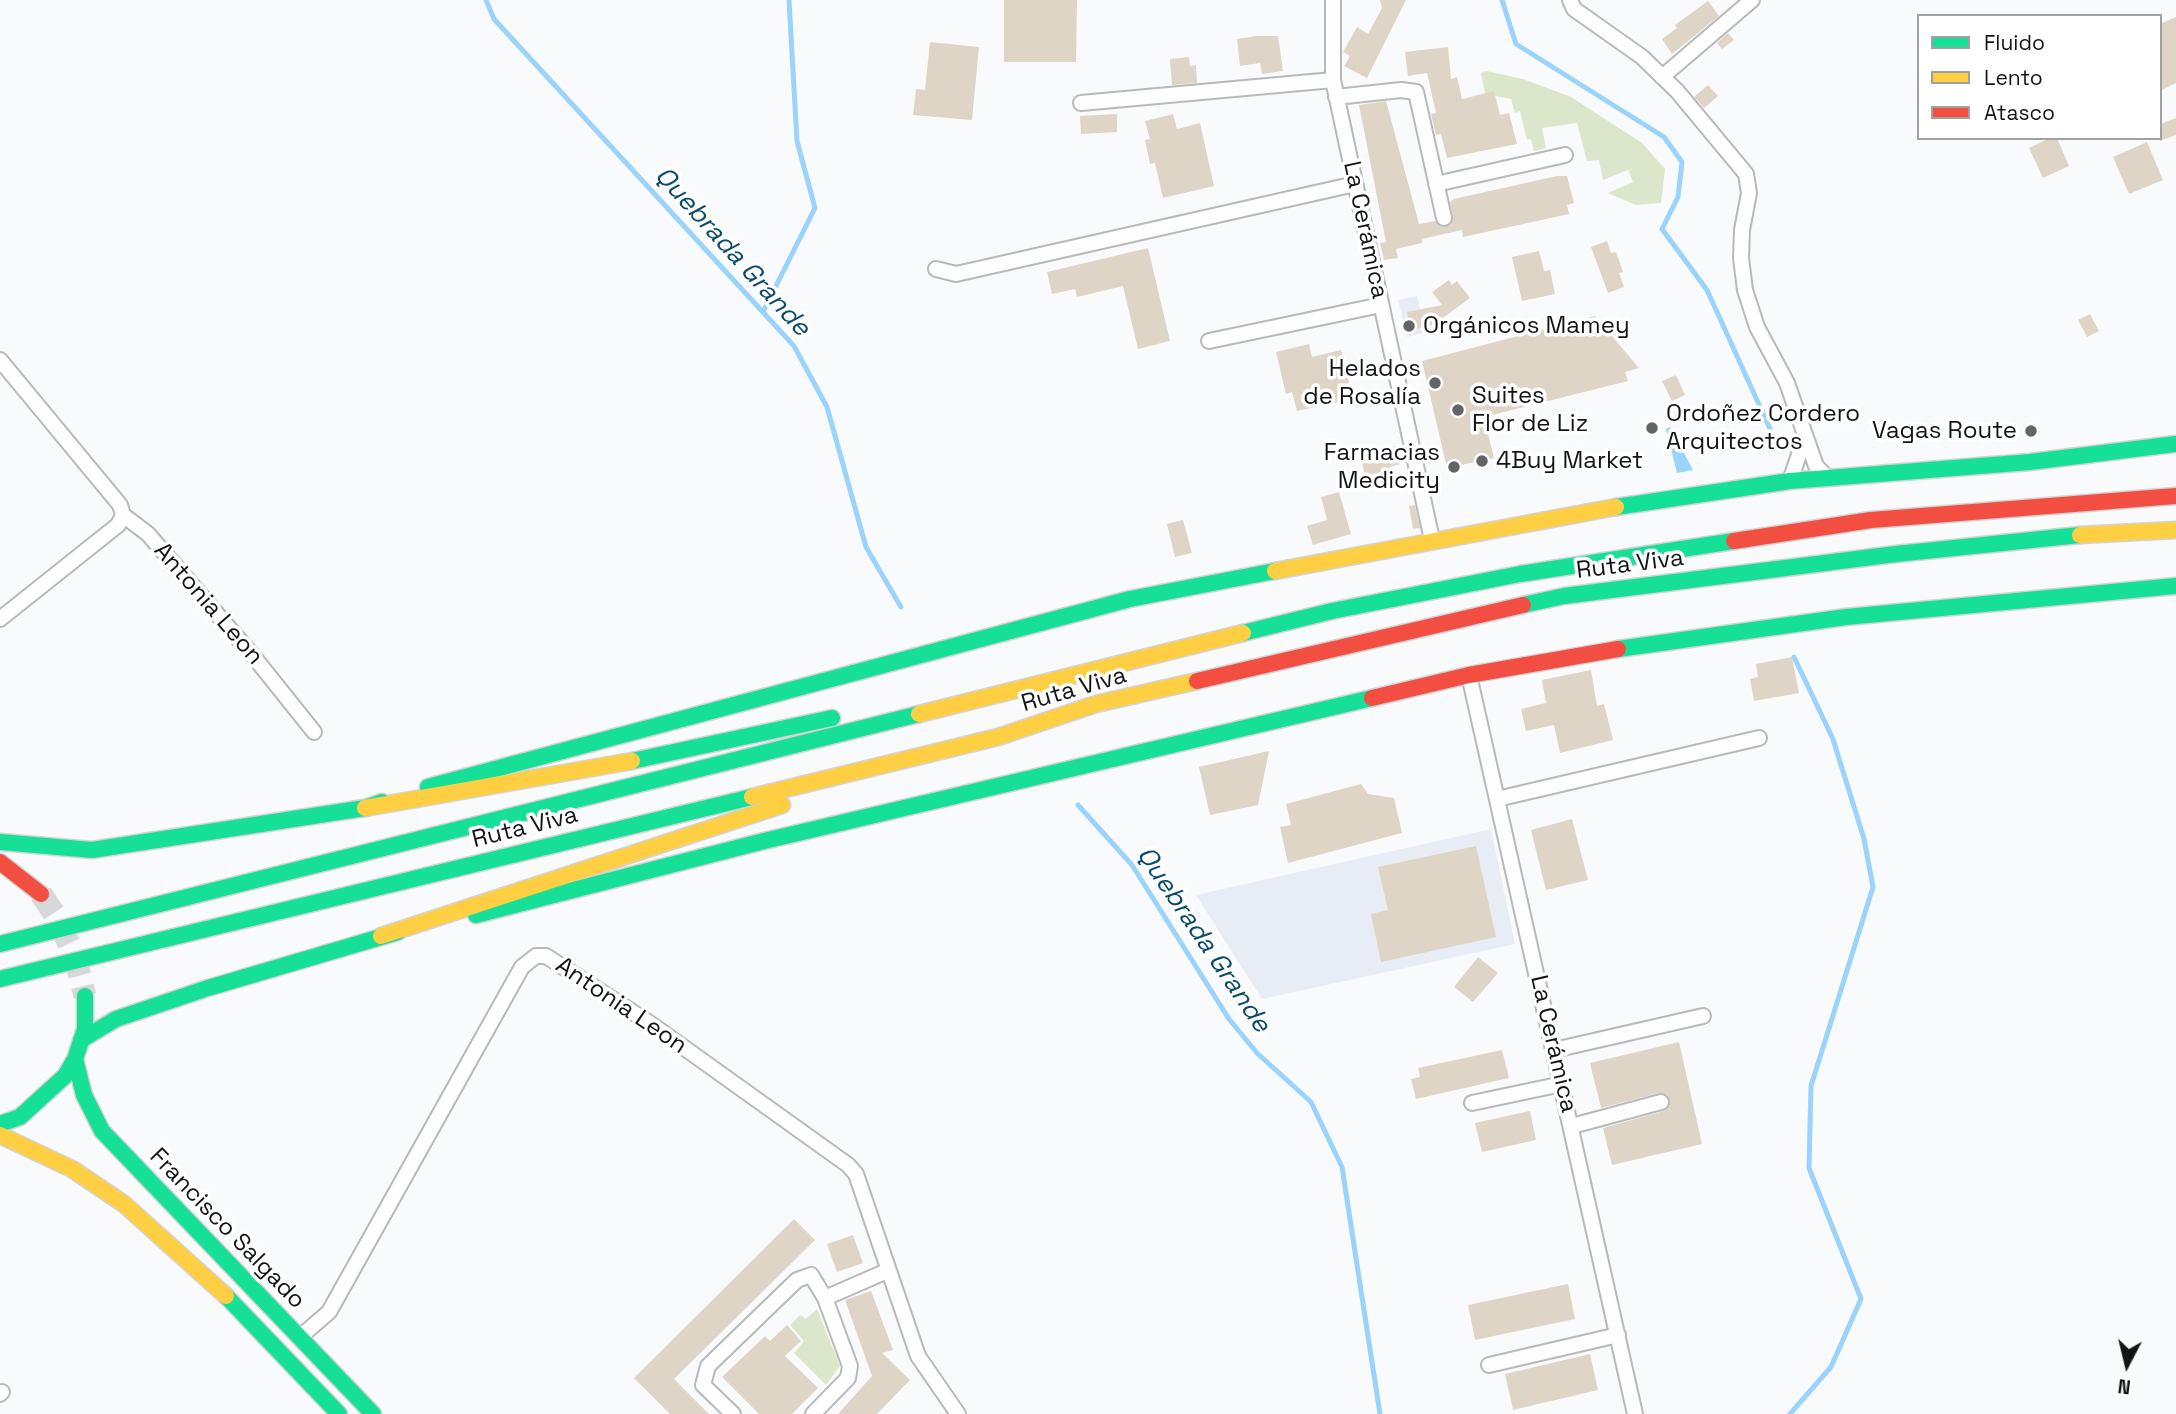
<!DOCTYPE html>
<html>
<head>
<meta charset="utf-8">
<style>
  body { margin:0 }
  #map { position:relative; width:2176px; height:1414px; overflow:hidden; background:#f9fafc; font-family:"Space Grotesk",sans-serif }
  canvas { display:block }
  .legend { position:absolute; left:1917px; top:14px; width:245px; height:126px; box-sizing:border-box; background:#fff; border:2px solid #a0a1a2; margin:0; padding:9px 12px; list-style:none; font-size:21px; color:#121417 }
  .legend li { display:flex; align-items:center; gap:14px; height:35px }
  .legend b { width:35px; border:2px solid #a0a1a2 }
  .north { position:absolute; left:2092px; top:1330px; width:70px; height:70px; -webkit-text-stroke:5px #fff; paint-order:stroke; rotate:187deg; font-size:19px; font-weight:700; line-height:28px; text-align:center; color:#121417 }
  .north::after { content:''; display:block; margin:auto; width:24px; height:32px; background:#121417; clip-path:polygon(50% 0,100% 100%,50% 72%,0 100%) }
</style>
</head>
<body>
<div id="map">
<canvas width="2176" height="1414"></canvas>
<ul class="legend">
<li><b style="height:9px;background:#16e098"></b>Fluido</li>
<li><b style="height:9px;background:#ffcf43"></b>Lento</li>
<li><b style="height:9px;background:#f24e42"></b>Atasco</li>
</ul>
<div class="north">N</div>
</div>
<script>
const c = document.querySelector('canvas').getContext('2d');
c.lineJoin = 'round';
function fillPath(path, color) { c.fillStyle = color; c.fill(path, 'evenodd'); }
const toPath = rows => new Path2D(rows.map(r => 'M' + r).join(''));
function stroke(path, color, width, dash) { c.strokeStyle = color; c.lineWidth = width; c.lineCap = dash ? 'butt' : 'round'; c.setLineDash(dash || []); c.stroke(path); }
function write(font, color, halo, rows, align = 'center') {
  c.font = font + ' "Space Grotesk",sans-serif'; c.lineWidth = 7; c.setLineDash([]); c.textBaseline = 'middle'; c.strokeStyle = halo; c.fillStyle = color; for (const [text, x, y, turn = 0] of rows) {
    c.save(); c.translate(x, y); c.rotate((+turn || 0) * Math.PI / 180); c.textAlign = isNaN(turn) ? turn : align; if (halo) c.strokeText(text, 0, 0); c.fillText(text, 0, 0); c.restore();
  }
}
fillPath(toPath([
  [1417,296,1426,332,1407,337,1398,300],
  [1491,829,1515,944,1262,999,1196,895]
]), '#e8ecf4');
fillPath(toPath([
  [1486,71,1523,79,1571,97,1642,143,1665,169,1661,203,1636,205,1608,193,1633,182,1628,170,1603,180,1599,160,1587,161,1577,123,1542,128,1546,148,1534,151,1531,139,1527,140,1520,111,1515,113,1511,99,1485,94,1481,73],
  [817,1309,840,1366,826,1385,794,1353,804,1341,790,1325,800,1315,806,1319]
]), '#dce6cb');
fillPath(toPath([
  [1670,427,1693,470,1677,473,1666,429]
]), '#9ad3fc');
stroke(toPath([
  [486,0,494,19,794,346,827,407,866,547,901,607],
  [1502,0,1516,44,1664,137,1682,162,1678,197,1662,229,1707,290,1776,442],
  [763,312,815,208,797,141,789,0],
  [1078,805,1132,865,1229,1019,1257,1053,1311,1102,1342,1167,1380,1414],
  [1790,1414,1831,1367,1861,1299,1809,1168,1811,1086,1873,887,1864,839,1833,739,1794,657]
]), '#9ad3fc', 5);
fillPath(toPath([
  [1004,0,1077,0,1076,62,1004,62],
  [1380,0,1406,0,1367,78,1344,66,1350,56,1343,52,1357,27,1368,34,1382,8],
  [1708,1,1719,16,1672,54,1662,39,1677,28,1675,25],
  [2176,17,2176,83,2160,91,2160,24],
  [1728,33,1734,40,1722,49,1717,43],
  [1256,36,1278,36,1283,71,1262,74,1260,63,1240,66,1237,39],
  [930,42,979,47,972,120,913,115,916,89,925,90],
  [1448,47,1451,79,1457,77,1462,99,1494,91,1500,115,1509,113,1517,144,1447,158,1441,134,1436,135,1431,114,1436,113,1427,73,1408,76,1405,52],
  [1189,57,1190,66,1196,65,1197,83,1172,85,1170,59],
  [1708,85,1718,96,1704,108,1694,97],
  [1386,101,1419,224,1435,221,1442,227,1450,225,1453,217,1450,202,1454,199,1557,176,1567,176,1574,203,1567,205,1569,214,1463,237,1462,230,1422,239,1422,243,1396,249,1398,258,1384,260,1380,243,1386,242,1359,105],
  [1117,114,1117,132,1081,134,1080,116],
  [1173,114,1177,129,1200,123,1214,186,1163,198,1155,163,1150,164,1145,140,1150,139,1145,121],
  [2176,118,2176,135,2160,141,2160,124],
  [2050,138,2057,138,2069,166,2043,178,2029,148],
  [2147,142,2163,180,2129,194,2113,157],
  [1607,241,1611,253,1616,252,1623,272,1619,273,1624,287,1608,293,1591,247],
  [1148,248,1170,341,1138,349,1123,286,1077,297,1075,289,1052,294,1047,272],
  [1539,251,1544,271,1550,270,1555,294,1522,301,1512,257],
  [1449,280,1452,285,1457,281,1470,298,1433,325,1411,330,1407,312,1442,305,1432,292],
  [2090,314,2099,331,2087,337,2078,320],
  [1595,316,1639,368,1625,372,1628,381,1484,417,1494,458,1447,468,1422,361],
  [1309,344,1312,357,1341,350,1353,399,1297,411,1292,392,1286,394,1276,352],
  [1676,375,1685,395,1672,401,1662,381],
  [1395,446,1400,464,1389,467,1390,470,1365,476,1360,454],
  [1339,492,1351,534,1313,545,1307,526,1327,520,1321,497],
  [1415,505,1420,528,1413,529,1409,506],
  [1183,520,1192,553,1175,557,1167,524],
  [1792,657,1799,693,1754,701,1750,679,1758,677,1756,664],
  [1591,670,1597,706,1604,704,1613,740,1560,753,1554,725,1526,731,1521,709,1546,703,1542,680],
  [1269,751,1258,805,1210,815,1199,767],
  [1361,784,1368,794,1394,798,1402,833,1288,863,1280,827,1291,825,1286,804],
  [1572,819,1588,880,1546,890,1531,830],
  [1476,846,1496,937,1381,962,1371,914,1388,910,1378,867],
  [1478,957,1498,973,1473,1002,1454,987],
  [1679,1042,1702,1144,1612,1165,1603,1128,1664,1111,1670,1100,1667,1095,1659,1093,1601,1108,1590,1063],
  [1502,1050,1509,1078,1416,1099,1411,1079,1420,1077,1418,1068],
  [1530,1111,1536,1140,1482,1152,1475,1123],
  [794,1219,815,1240,674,1379,709,1414,670,1414,634,1378],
  [853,1235,863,1263,837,1272,827,1244],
  [1568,1284,1575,1319,1475,1340,1468,1305],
  [871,1291,893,1350,882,1353,910,1380,877,1414,838,1414,872,1376,845,1300],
  [787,1325,801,1341,785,1356,818,1388,792,1414,759,1414,722,1377,765,1336,770,1341],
  [1590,1354,1598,1390,1513,1410,1505,1374]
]), '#ded5c6');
stroke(toPath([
  [41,894,57,918,75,957,85,996]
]), '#d6d8da', 23, [23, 11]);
const street = toPath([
  [1333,0,1333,80,1432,540],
  [1570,0,1574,9,1642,57,1677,91,1746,174,1749,193,1742,230,1741,258,1745,290,1757,327,1787,383,1816,466,1827,477],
  [1662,77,1752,0],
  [1336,97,1401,90,1416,92,1444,218],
  [1081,103,1333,80],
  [1436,184,1565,155],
  [936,269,956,274,1355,184],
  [1209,341,1381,305],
  [0,360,120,505,123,515,148,534,254,657,314,732],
  [1790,481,1805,437],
  [0,619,118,525,123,515],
  [1469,675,1635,1414],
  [1497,799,1759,738],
  [1554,1050,1703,1016],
  [1472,1103,1562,1084],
  [1572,1126,1661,1102],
  [825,1298,887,1271],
  [300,1337,329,1312,522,967,536,956,546,956,651,1024,848,1165,856,1174,918,1356,958,1414],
  [1489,1365,1618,1335],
  [0,1394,2,1392],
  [733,1414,703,1385,708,1366,797,1280,811,1275,825,1298,850,1366,848,1378,813,1414]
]);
const fast = toPath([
  [1616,507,1790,481,2030,462,2176,444],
  [1523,605,1564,596,1896,554,2080,535],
  [1243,633,1332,611,1520,574,1734,541],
  [1618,649,1846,617,2176,586],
  [632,761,832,718],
  [428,787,1130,599,1275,571],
  [0,842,92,850,365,808,382,802],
  [476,915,764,841,1372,698],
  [0,944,919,714],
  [0,979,752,797],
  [81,1040,116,1019,208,988,398,932],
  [75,1059,84,1095,102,1131,373,1414],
  [0,1124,20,1117,65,1076,75,1059,85,1029,85,996],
  [226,1296,339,1414]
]);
const slow = toPath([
  [2080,535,2176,530],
  [1275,571,1616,507],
  [919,714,1243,633],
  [752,797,998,737,1096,704,1197,681],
  [365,808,632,761],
  [381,936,782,805],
  [0,1135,72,1169,124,1204,226,1296]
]);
const jam = toPath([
  [1734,541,1871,520,2176,496],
  [1197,681,1523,605],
  [1372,698,1469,675,1618,649],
  [0,862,41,894]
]);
stroke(street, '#b7b9bb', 18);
stroke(fast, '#d2d3d4', 19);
stroke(slow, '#d2d3d4', 19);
stroke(jam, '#d2d3d4', 19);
stroke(street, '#fefeff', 14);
stroke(fast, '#16e098', 16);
stroke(slow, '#ffcf43', 16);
stroke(jam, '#f24e42', 16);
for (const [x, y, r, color] of [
  [1409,326,7,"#636467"],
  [1435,383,7,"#636467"],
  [1458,410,7,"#636467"],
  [1652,428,7,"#636467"],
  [2031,431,7,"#636467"],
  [1482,461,7,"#636467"],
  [1454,467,7,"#636467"]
]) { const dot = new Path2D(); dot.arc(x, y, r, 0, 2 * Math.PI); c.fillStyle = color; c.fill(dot); stroke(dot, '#fff', 2.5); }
write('24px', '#121417', '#fff', [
  ["La Cerámica",1365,230,78],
  ["Ruta Viva",1630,565,-7],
  ["Antonia Leon",208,604,49],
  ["Ruta Viva",1074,690,-16],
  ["Ruta Viva",525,828,-14],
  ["Antonia Leon",621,1006,34],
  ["La Cerámica",1553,1044,77],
  ["Francisco Salgado",227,1229,46]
]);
write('24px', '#121417', '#fff', [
  ["Orgánicos Mamey",1423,326],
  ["Helados",1421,369,"right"],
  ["de Rosalía",1421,397,"right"],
  ["Suites",1472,396],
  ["Flor de Liz",1472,424],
  ["Ordoñez Cordero",1666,414],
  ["Arquitectos",1666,442],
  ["Vagas Route",2017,431,"right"],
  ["Farmacias",1440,453,"right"],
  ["Medicity",1440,481,"right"],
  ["4Buy Market",1496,461]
], 'left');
write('italic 26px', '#08496e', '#fff', [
  ["Quebrada Grande",732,252,48],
  ["Quebrada Grande",1203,940,56]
]);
</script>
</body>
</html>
